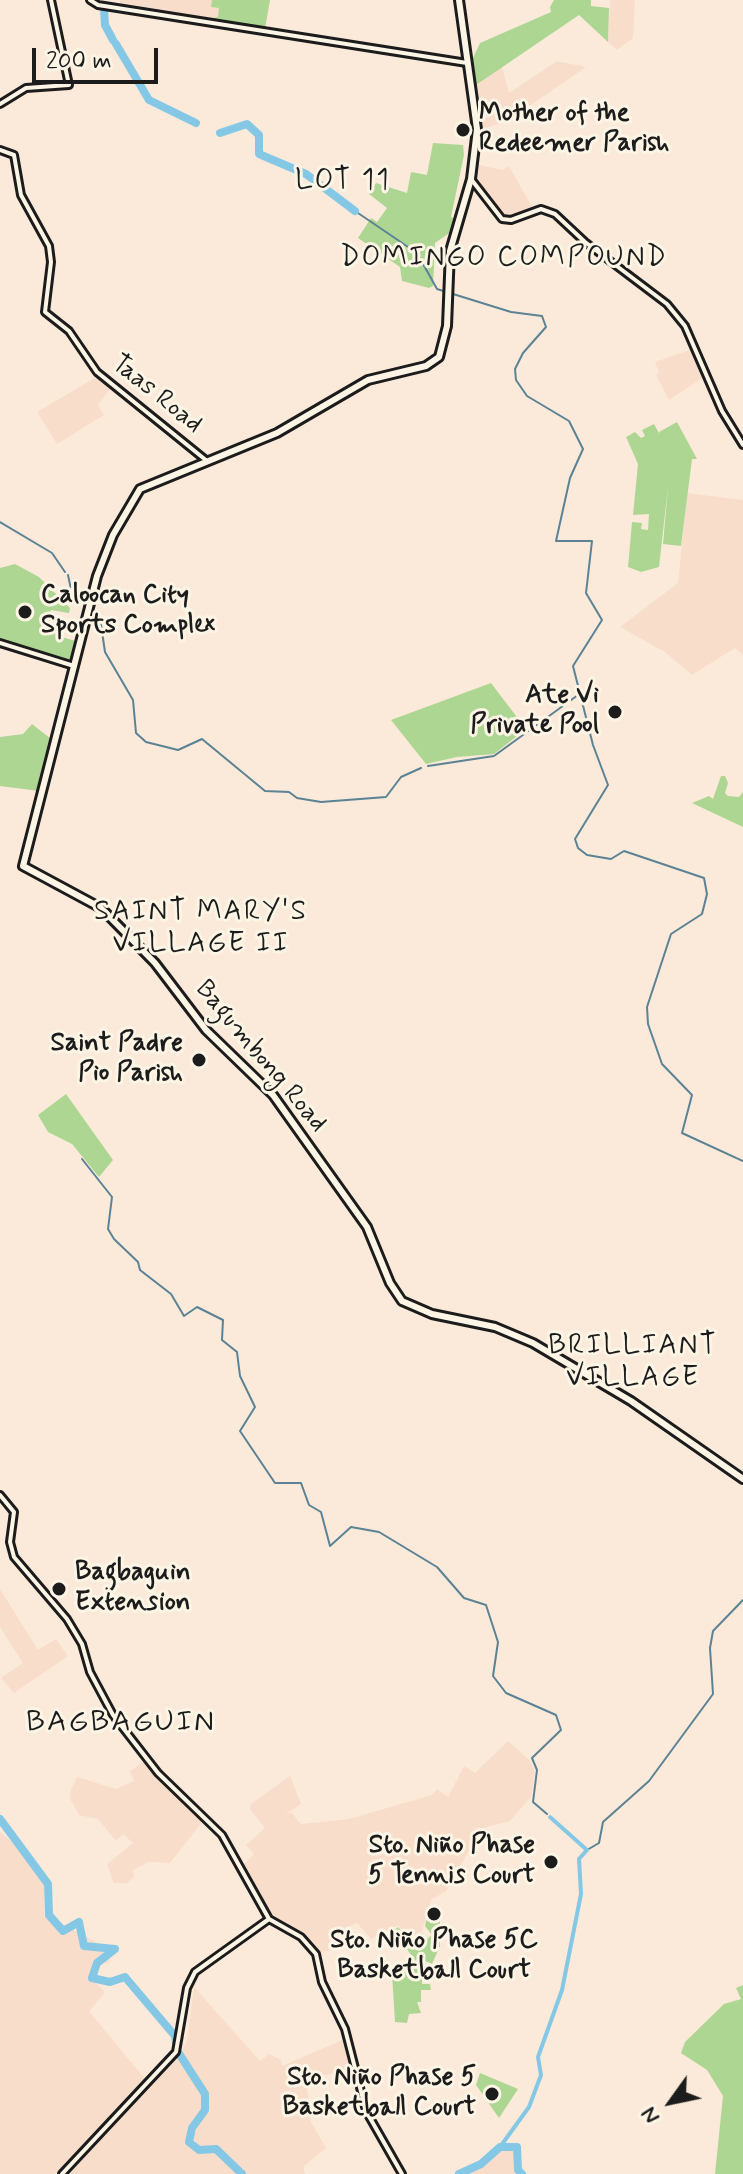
<!DOCTYPE html>
<html>
<head>
<meta charset="utf-8">
<style>
  body { margin:0 }
  #map { position:relative; width:743px; height:2174px; overflow:hidden; background:#fbead9; font-family:Mynerve,sans-serif }
  canvas { display:block }
  .north { position:absolute; left:631px; top:2062px; width:80px; height:80px; -webkit-text-stroke:6px #fcf5e5; paint-order:stroke; rotate:237deg; font-size:22px; font-weight:700; line-height:32px; text-align:center; color:#1c1c1c }
  .north::after { content:''; display:block; margin:auto; width:28px; height:36px; background:#1c1c1c; clip-path:polygon(50% 0,100% 100%,50% 72%,0 100%) }
  .scale { position:absolute; left:32px; top:48px; width:126px; height:36px; box-sizing:border-box; border:4px solid #1c1c1c; border-top:0; padding-left:10px; font-size:24px; line-height:28px; white-space:nowrap; color:#1c1c1c; -webkit-text-stroke:6px #fcf5e5; paint-order:stroke }
</style>
</head>
<body>
<div id="map">
<canvas width="743" height="2174"></canvas>
<div class="north">N</div>
<div class="scale">200 m</div>
</div>
<script>
const c = document.querySelector('canvas').getContext('2d');
c.lineJoin = 'round';
function fillPath(path, color) { c.fillStyle = color; c.fill(path, 'evenodd'); }
const toPath = rows => new Path2D(rows.map(r => 'M' + r).join(''));
function stroke(path, color, width, dash) { c.strokeStyle = color; c.lineWidth = width; c.lineCap = dash ? 'butt' : 'round'; c.setLineDash(dash || []); c.stroke(path); }
function write(font, color, halo, rows, align = 'center') {
  c.font = font + ' Mynerve,sans-serif'; c.lineWidth = 6; c.setLineDash([]); c.textBaseline = 'middle'; c.strokeStyle = halo; c.fillStyle = color; for (const [text, x, y, turn = 0] of rows) {
    c.save(); c.translate(x, y); c.rotate((+turn || 0) * Math.PI / 180); c.textAlign = isNaN(turn) ? turn : align; if (halo) c.strokeText(text, 0, 0); c.fillText(text, 0, 0); c.restore();
  }
}
fillPath(toPath([
  [120,0,270,0,265,28,120,4],
  [610,0,635,0,633,38,617,50,608,42],
  [557,61,586,67,512,118,479,131,476,85,502,67,509,93],
  [475,164,502,170,509,166,532,207,511,217,497,212,472,179],
  [693,349,704,377,669,400,656,375,659,373,655,362],
  [98,376,112,387,98,405,104,415,57,444,37,412],
  [687,493,743,500,743,655,735,648,692,675,665,652,620,627,678,583],
  [0,1589,38,1650,56,1639,68,1656,14,1693,1,1678,23,1663,0,1627],
  [508,1741,530,1761,535,1771,531,1797,510,1821,475,1830,473,1844,446,1891,431,1900,422,1931,410,1940,398,1925,371,1939,357,1923,347,1927,334,1950,321,1952,302,1934,273,1918,242,1866,254,1854,246,1845,265,1828,250,1809,251,1804,290,1776,301,1804,284,1815,291,1812,301,1824,349,1819,432,1795,437,1789,448,1797,464,1766,475,1773],
  [145,1761,204,1820,170,1863,149,1862,133,1870,134,1877,127,1883,114,1883,107,1864,133,1843,123,1834,116,1841,98,1819,79,1815,70,1799,71,1790,77,1777,116,1789,134,1781,130,1771],
  [0,1832,16,1845,44,1878,44,1914,111,1950,109,1963,97,1963,92,1978,105,1993,89,2011,145,2079,55,2174,0,2174],
  [194,1987,260,2061,269,2054,281,2060,282,2066,345,2039,354,2068,313,2078,307,2088,311,2122,326,2148,303,2167,305,2174,245,2174,218,2147,200,2148,192,2138,209,2104,203,2088,180,2055,187,2041],
  [177,2059,203,2095,202,2113,191,2126,187,2142,197,2151,215,2150,241,2174,67,2174],
  [502,2149,513,2149,516,2174,465,2174,483,2166]
]), '#f9ddcb');
fillPath(toPath([
  [212,0,270,0,265,28,208,19,218,17,219,8,211,7],
  [554,0,591,0,591,6,609,8,608,42,579,15,476,85,472,60,480,43,551,12,550,7],
  [433,143,463,145,464,155,451,217,458,220,455,229,435,243,433,286,429,288,402,281,400,267,358,238,371,218,377,222,387,208,369,194,376,183,407,193,411,172,427,175],
  [677,422,697,459,692,459,681,546,663,544,668,487,659,567,641,572,628,567,632,522,642,523,641,529,648,530,649,514,633,515,638,464,626,437,635,432,641,438,645,436,642,430,654,424,660,435,659,432],
  [15,564,39,577,70,608,69,613,51,610,49,619,60,622,57,636,76,641,71,661,0,640,0,568],
  [491,683,526,729,494,754,457,757,426,764,391,720],
  [32,724,51,739,39,791,0,786,0,737,23,734],
  [721,776,725,776,728,783,725,793,728,796,739,797,743,792,743,827,692,803,709,796,713,799],
  [66,1094,113,1160,99,1177,72,1144,48,1132,38,1115],
  [429,1908,440,1911,440,1946,432,1964,425,1961,422,1967,429,1971,431,1977,422,1978,422,1984,430,1984,431,1990,421,1990,421,2002,417,2002,421,2013,409,2014,407,2023,395,2022,392,1974,408,1971,415,1960,393,1931,398,1927,410,1942,422,1933,427,1939,432,1935,425,1926],
  [743,1985,743,2174,715,2174,723,2096,707,2070,681,2053,685,2042,724,2004,741,1999,736,1988],
  [480,2073,518,2089,499,2118,476,2085]
]), '#aed693');
stroke(toPath([
  [355,211,417,253,437,289,511,312,542,316,546,327,523,353,515,369,516,380,527,396,569,421,583,449,570,478,556,541,592,541,586,593,602,620,573,666,593,745,608,785,575,839,578,848,587,855,611,859,624,851,704,878,707,894,702,914,671,934,647,1007,648,1024,662,1064,692,1095,682,1133,743,1161],
  [0,522,52,553,65,572],
  [68,575,72,594,86,603],
  [91,607,101,625,105,652,133,700,136,733,146,742,178,750,202,739,265,791,289,792,297,798,321,802,386,797,401,777,421,768],
  [428,766,494,756,578,695],
  [82,1159,112,1197,108,1229,114,1239,138,1262,140,1270,171,1294,184,1316,197,1307,223,1320,222,1340,237,1352,240,1376,255,1407,240,1431,275,1483,301,1483,309,1505,321,1512,330,1546,351,1527,379,1532,437,1567,464,1598,486,1605,498,1642,493,1676,506,1693,556,1715,561,1730,532,1758,537,1770,533,1802,547,1814],
  [587,1850,599,1843,603,1822,649,1781,713,1694,710,1648,713,1631,743,1600]
]), '#5b8395', 2);
stroke(toPath([
  [500,2147,529,2107,541,2075,538,2057,562,1990,581,1894,579,1859,587,1850,550,1817]
]), '#85c8e6', 4);
stroke(toPath([
  [104,9,105,25,113,40],
  [116,44,149,100,196,123],
  [220,133,247,124,259,135,259,154,306,174,355,211],
  [0,1819,48,1884,49,1915,63,1931,79,1922,84,1946,115,1949,97,1963,92,1978,110,1982,125,1977,175,2036,176,2043],
  [178,2052,205,2094,205,2110,192,2128,189,2142,199,2150,216,2149,242,2174],
  [459,2174,481,2164,500,2147,517,2147,518,2170,522,2174]
]), '#85c8e6', 8);
const minor = toPath([
  [90,0,98,5,467,63],
  [0,104,26,88,69,85,51,0],
  [0,150,14,155,21,195,49,246,51,262,45,312,69,331,97,372,207,461],
  [471,179,502,219,511,220,541,209,555,214,585,242,667,304,685,326,722,411,743,445],
  [0,643,74,666],
  [0,1495,14,1512,10,1542,14,1557,67,1619,82,1644,90,1672,113,1715,158,1773,222,1835,269,1919,301,1937,316,1954,322,1982,345,2029,366,2111,402,2174],
  [62,2174,176,2052,187,1988,195,1972,269,1919]
]);
const major = toPath([
  [459,0,477,129,471,179,450,251,447,326,439,357,426,366,368,380,277,433,140,489,113,535,97,576,23,866,101,908,155,963,206,1030,273,1095,367,1227,390,1283,402,1301,432,1314,495,1327,533,1343,631,1401,743,1479]
]);
stroke(minor, '#1c1c1c', 10);
stroke(major, '#1c1c1c', 12);
stroke(minor, '#fcf5e5', 4);
stroke(major, '#fcf5e5', 6);
for (const [x, y, r, color] of [
  [463,130,8,"#1c1c1c"],
  [25,612,8,"#1c1c1c"],
  [615,712,8,"#1c1c1c"],
  [199,1060,8,"#1c1c1c"],
  [59,1589,8,"#1c1c1c"],
  [551,1862,8,"#1c1c1c"],
  [434,1914,8,"#1c1c1c"],
  [492,2094,8,"#1c1c1c"]
]) { const dot = new Path2D(); dot.arc(x, y, r, 0, 2 * Math.PI); c.fillStyle = color; c.fill(dot); stroke(dot, '#fcf5e5', 3); }
write('bold 26px', '#1c1c1c', '#fcf5e5', [
  ["Mother of the",479,115,"left"],
  ["Redeemer Parish",479,145,"left"],
  ["Caloocan City",41,597,"left"],
  ["Sports Complex",41,627,"left"],
  ["Ate Vi",599,697],
  ["Private Pool",599,727],
  ["Saint Padre",183,1045],
  ["Pio Parish",183,1075],
  ["Bagbaguin",75,1574,"left"],
  ["Extension",75,1604,"left"],
  ["Sto. Niño Phase",535,1847],
  ["5 Tennis Court",535,1877],
  ["Sto. Niño Phase 5C",434,1942,"center"],
  ["Basketball Court",434,1972,"center"],
  ["Sto. Niño Phase 5",476,2079],
  ["Basketball Court",476,2109]
], 'right');
write('26px', '#1c1c1c', '#fcf5e5', [
  ["Taas Road",156,395,39],
  ["Bagumbong Road",260,1057,50]
]);
c.letterSpacing = '2px';
write('28px', '#1c1c1c', '#fcf5e5', [
  ["LOT 11",343,182],
  ["DOMINGO COMPOUND",504,259],
  ["SAINT MARY'S",201,913],
  ["VILLAGE II",201,945],
  ["BRILLIANT",633,1347],
  ["VILLAGE",633,1379]
]);
c.letterSpacing = '0px';
c.letterSpacing = '2px';
write('30px', '#1c1c1c', '#fcf5e5', [
  ["BAGBAGUIN",121,1724]
]);
c.letterSpacing = '0px';
</script>
</body>
</html>
